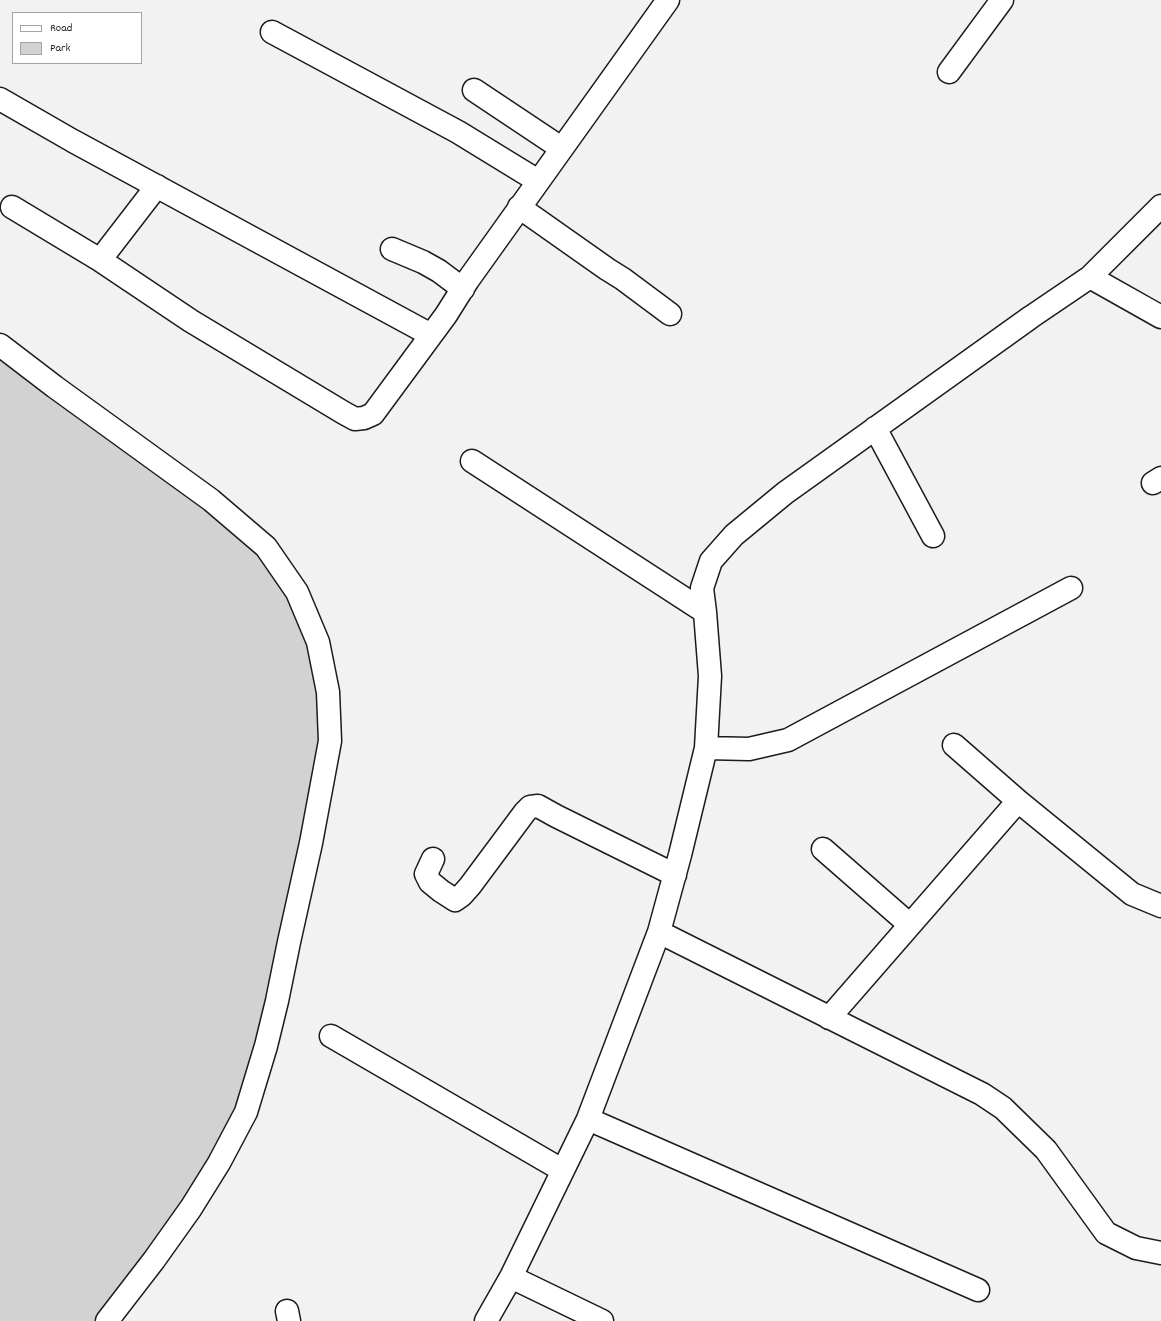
<!DOCTYPE html>
<html>
<head>
<meta charset="utf-8">
<style>
  body { margin:0 }
  #map { position:relative; width:1161px; height:1321px; overflow:hidden; background:#f2f2f2; font-family:Dekko,sans-serif }
  canvas { display:block }
  .legend { position:absolute; left:12px; top:12px; width:130px; height:52px; box-sizing:border-box; background:#fff; border:1px solid #a4a4a4; margin:0; padding:5px 7px; list-style:none; font-size:12px; color:#1c1c1c }
  .legend li { display:flex; align-items:center; gap:8px; height:20px }
  .legend b { width:20px; border:1px solid #a4a4a4 }
</style>
</head>
<body>
<div id="map">
<canvas width="1161" height="1321"></canvas>
<ul class="legend">
<li><b style="height:5px;background:#fff"></b>Road</li>
<li><b style="height:11px;background:#d2d2d2"></b>Park</li>
</ul>
</div>
<script>
const c = document.querySelector('canvas').getContext('2d');
c.lineJoin = 'round';
function fillPath(path, color) { c.fillStyle = color; c.fill(path, 'evenodd'); }
const toPath = rows => new Path2D(rows.map(r => 'M' + r).join(''));
function stroke(path, color, width, dash) { c.strokeStyle = color; c.lineWidth = width; c.lineCap = dash ? 'butt' : 'round'; c.setLineDash(dash || []); c.stroke(path); }
fillPath(toPath([
  [0,356,204,506,261,554,290,596,310,646,319,691,321,739,269,999,238,1108,198,1181,96,1321,0,1321]
]), '#d2d2d2');
const minor = toPath([
  [272,32,458,132,538,181],
  [949,72,1002,0],
  [474,90,561,148],
  [0,99,73,141,431,335],
  [12,207,100,260,157,186],
  [519,207,607,269,623,279,670,314],
  [392,249,423,262,439,271,463,289],
  [100,260,191,321,344,413,355,419,364,418,373,414,446,315,468,280,668,0],
  [1090,277,1161,317],
  [0,345,55,387,211,500,266,547,297,592,318,642,328,692,330,741,311,843,289,942,277,1001,266,1046,246,1112,219,1163,191,1208,154,1260,107,1321],
  [875,428,933,536],
  [472,461,705,612],
  [1153,483,1161,478],
  [954,745,1018,801],
  [706,748,749,749,788,740,1071,588],
  [823,849,910,925],
  [433,859,426,874,430,882,441,891,455,900,462,895,470,886,525,812,530,807,538,806,556,816,675,875],
  [659,932,982,1094,1003,1108,1046,1150,1106,1233,1136,1248,1161,1253],
  [829,1018,1018,801,1132,894,1161,906],
  [331,1036,562,1170],
  [588,1119,978,1290],
  [511,1277,602,1321],
  [287,1311,289,1321],
  [486,1321,511,1277,588,1119,659,932,680,855,706,748,710,676,705,612,702,588,711,561,734,535,785,493,1031,317,1090,277,1161,206]
]);
stroke(minor, '#1c1c1c', 25);
stroke(minor, '#fff', 22);
</script>
</body>
</html>
